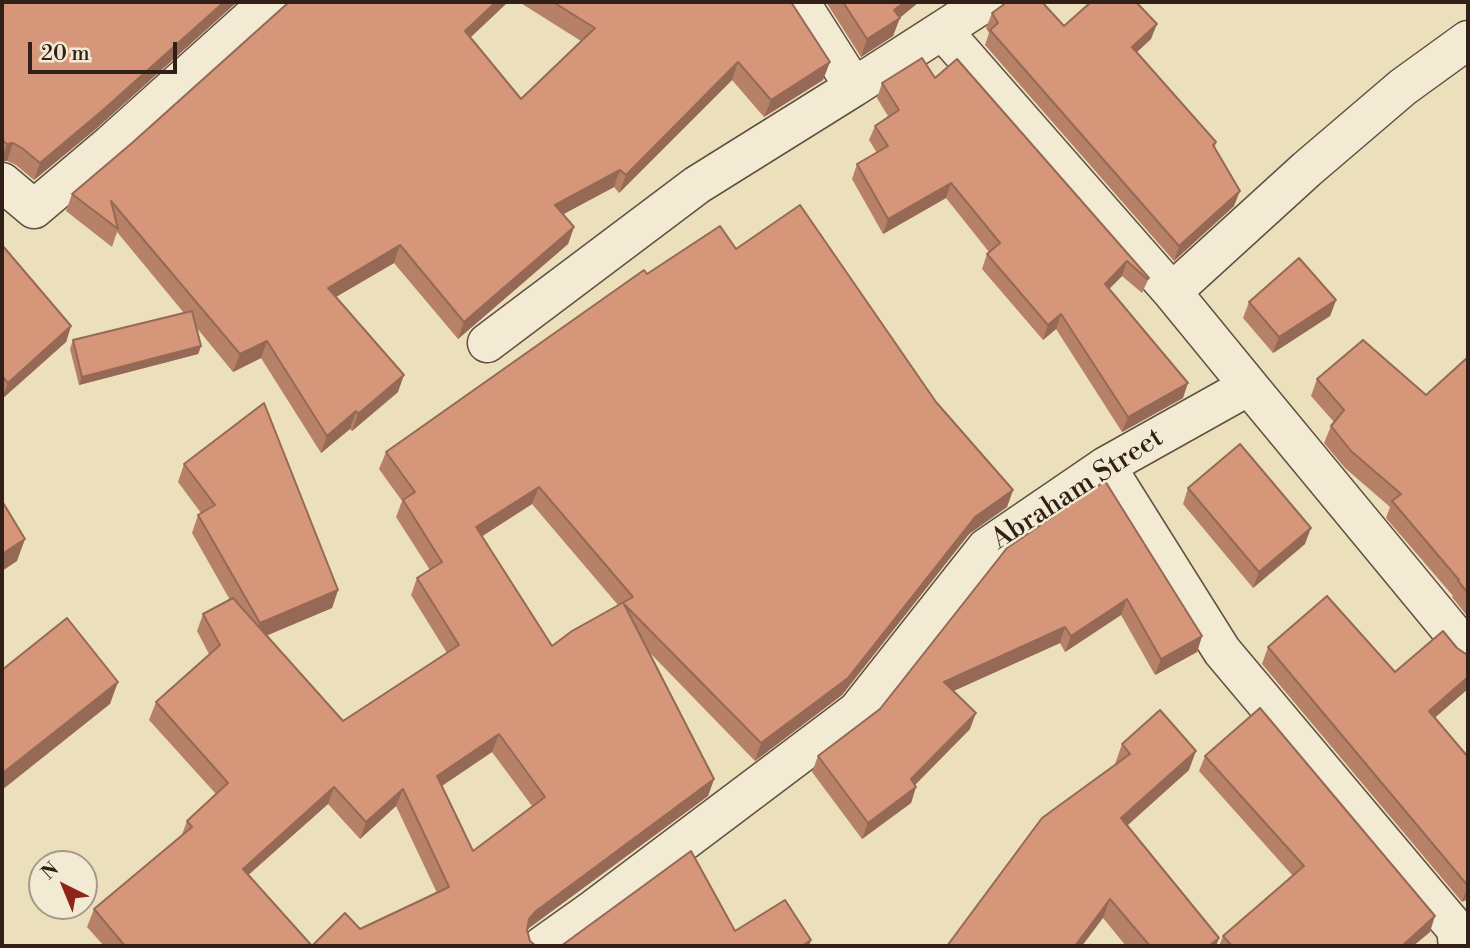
<!DOCTYPE html>
<html>
<head>
<meta charset="utf-8">
<style>
  body { margin:0 }
  #map { position:relative; width:1470px; height:948px; overflow:hidden; background:#ecdfbb; font-family:"Libre Bodoni",serif }
  canvas { display:block }
  .frame { position:absolute; inset:0; border:4px solid #322018; pointer-events:none }
  .north { position:absolute; left:28px; top:850px; width:70px; height:70px; box-sizing:border-box; background:#f3ead3; border:2px solid #a69988; border-radius:50%; rotate:317deg; font-size:19px; font-weight:700; line-height:28px; text-align:center; color:#322018 }
  .north::after { content:''; display:block; margin:auto; width:24px; height:32px; background:#8f2418; clip-path:polygon(50% 0,100% 100%,50% 72%,0 100%) }
  .scale { position:absolute; left:28px; top:42px; width:149px; height:32px; box-sizing:border-box; border:4px solid #322018; border-top:0; padding-left:9px; font-size:21px; line-height:24px; white-space:nowrap; color:#322018; -webkit-text-stroke:5px #f3ead3; paint-order:stroke }
</style>
</head>
<body>
<div id="map">
<canvas width="1470" height="948"></canvas>
<div class="frame"></div>
<div class="north">N</div>
<div class="scale">20 m</div>
</div>
<script>
const c = document.querySelector('canvas').getContext('2d');
c.lineJoin = 'round';
const toPath = rows => new Path2D(rows.map(r => 'M' + r).join(''));
function stroke(path, color, width, dash) { c.strokeStyle = color; c.lineWidth = width; c.lineCap = dash ? 'butt' : 'round'; c.setLineDash(dash || []); c.stroke(path); }
function fillPath(path, color) { c.fillStyle = color; c.fill(path, 'evenodd'); }
function write(font, color, halo, rows, align = 'center') {
  c.font = font + ' "Libre Bodoni",serif'; c.lineWidth = 5; c.setLineDash([]); c.textBaseline = 'middle'; c.strokeStyle = halo; c.fillStyle = color; for (const [text, x, y, turn = 0] of rows) {
    c.save(); c.translate(x, y); c.rotate((+turn || 0) * Math.PI / 180); c.textAlign = isNaN(turn) ? turn : align; if (halo) c.strokeText(text, 0, 0); c.fillText(text, 0, 0); c.restore();
  }
}
const street = toPath([
  [800,2,854,87,986,2],
  [943,31,1172,292],
  [2,182,34,209,111,144,269,2],
  [487,343,697,185,854,87],
  [1249,386,1468,651],
  [1106,466,1222,651,1456,929,1458,946],
  [542,946,594,909,857,711,986,548,1106,466,1249,386,1172,292,1307,169,1403,87,1468,40]
]);
stroke(street, '#605041', 41);
stroke(street, '#f3ead3', 38);
fillPath(toPath([
  [2,2,237,2,97,128,34,180,16,165,7,161,2,161],
  [508,2,470,38,521,99,581,41,519,2,791,2,823,80,764,117,732,80,619,193,614,187,563,214,574,227,568,244,458,339,394,263,336,297,398,392,352,431,350,429,321,453,261,358,233,372,196,327,201,346,198,354,79,385,70,349,73,340,184,313,117,232,112,247,66,211,72,194,132,143],
  [826,2,919,2,899,18,893,36,861,57],
  [1003,5,1064,26,1151,39,1137,52,1216,142,1215,147,1234,206,1174,261,985,45,989,33,986,28,992,13],
  [935,78,1149,278,1142,293,1122,276,1109,289,1183,398,1122,432,1056,329,1043,340,982,269,987,254,989,252,946,198,883,234,852,179,857,164,877,153,869,140,875,126,888,116,877,98,882,83],
  [2,245,71,326,66,342,2,399],
  [736,249,936,402,1013,490,1007,507,969,534,842,695,755,761,650,653,714,779,708,796,529,928,527,931,530,941,536,946,104,946,87,927,94,909,181,837,187,821,216,794,149,720,156,702,209,654,197,631,203,614,230,600,192,533,198,515,201,513,178,482,184,464,338,590,332,608,266,635,343,721,447,653,411,595,417,578,430,570,396,517,402,501,379,469,386,452,647,274],
  [532,504,618,605,552,646,482,536],
  [492,752,532,806,473,851,442,786],
  [328,804,360,839,396,806,437,893,360,929,312,946,248,875],
  [1336,300,1330,316,1273,353,1243,318,1249,302],
  [1468,357,1468,617,1452,597,1453,596,1386,518,1390,507,1345,468,1324,443,1331,426,1334,422,1311,396,1317,379,1426,395],
  [1105,481,1202,636,1197,652,1155,675,1121,615,1065,652,1060,643,953,691,970,729,915,785,916,787,911,803,862,839,812,772,818,756,880,709],
  [1188,488,1305,544,1253,588,1183,504],
  [1268,647,1395,672,1457,648,1466,654,1435,718,1468,757,1468,905,1465,900,1462,902,1262,664],
  [1122,744,1189,770,1127,826,1219,938,1216,946,1126,946,1103,918,1116,765,1115,764],
  [1205,756,1430,932,1413,946,1219,946,1223,936,1293,876,1199,771]
]), '#b78168');
fillPath(toPath([
  [224,2,237,2,97,128,34,180,40,163],
  [496,2,508,2,458,49,465,31],
  [905,2,919,2,896,21,900,18,893,36,861,57,867,39,894,10],
  [1157,24,1151,39,1126,62,1132,47],
  [738,62,732,80,619,193,626,175],
  [830,62,823,80,764,117,771,100],
  [13,143,7,161,2,161,2,158,7,144],
  [620,170,614,187,549,222,555,205],
  [951,183,946,198,883,234,888,219],
  [1240,191,1234,206,1174,261,1179,246],
  [574,227,568,244,458,339,464,322],
  [400,245,394,263,322,305,328,288],
  [1127,261,1122,276,1099,299,1105,284],
  [1336,300,1330,316,1273,353,1279,337],
  [1061,314,1056,329,1043,340,1048,325],
  [71,326,66,342,2,399,8,383],
  [267,341,261,358,233,372,240,354],
  [201,346,198,354,79,385,82,377],
  [404,375,398,392,352,431,358,414],
  [1188,383,1183,398,1122,432,1128,417],
  [356,411,350,429,321,453,327,436],
  [539,487,532,504,470,544,476,527],
  [1013,490,1007,507,969,534,842,695,755,761,761,743,975,517],
  [1311,528,1305,544,1253,588,1259,572],
  [25,539,17,561,2,571,2,554],
  [338,590,332,608,254,641,260,623],
  [1127,599,1121,615,1065,652,1071,636],
  [1065,627,1060,643,938,698,944,682],
  [1202,636,1197,652,1155,675,1161,659],
  [1468,677,1468,689,1423,728,1429,711],
  [118,682,110,704,2,790,2,779,4,772],
  [976,713,970,729,906,794,916,787,911,803,862,839,868,823],
  [499,734,492,752,431,793,437,776],
  [1196,751,1189,770,1114,837,1121,818],
  [714,779,708,796,529,928,522,936,529,919,536,911],
  [334,787,328,804,236,886,243,869],
  [403,789,396,806,360,839,366,822],
  [1468,886,1468,891,1465,900,1462,902],
  [1110,899,1103,918,1082,946,1075,946],
  [1435,916,1430,932,1413,946,1402,946],
  [1219,938,1216,946,1209,946],
  [811,940,809,946,802,946]
]), '#956955');
const building = toPath([
  [2,2,224,2,103,110,40,163,22,148,13,143,7,144,2,140,2,2],
  [289,2,496,2,465,31,521,99,595,28,553,2,791,2,830,62,771,100,738,62,626,175,620,170,555,205,574,227,464,322,400,245,328,288,404,375,358,414,356,411,327,436,267,341,240,354,111,201,118,229,72,194,132,143,289,2],
  [843,2,905,2,894,10,900,18,867,39,843,2],
  [1006,2,1042,2,1064,26,1091,2,1136,2,1157,24,1132,47,1216,142,1213,145,1240,191,1179,246,990,30,998,23,992,13,1003,5,1006,2],
  [922,58,935,78,957,59,1149,278,1147,279,1127,261,1105,284,1188,383,1128,417,1061,314,1048,325,987,254,1000,243,951,183,888,219,857,164,888,146,875,126,899,110,882,83,922,58],
  [800,205,936,402,1013,490,975,517,848,678,761,743,624,604,714,779,536,911,529,919,527,930,530,941,536,946,125,946,94,909,192,827,187,821,228,783,156,702,220,645,203,614,233,598,343,721,459,645,417,578,442,562,403,500,415,492,386,452,644,270,647,274,720,226,736,249,800,205],
  [539,487,633,597,572,631,552,646,476,527,539,487],
  [499,734,545,797,473,851,437,776,499,734],
  [334,787,366,822,403,789,449,887,360,929,345,913,312,946,243,869,334,787],
  [2,245,71,326,8,383,2,376,2,245],
  [1299,258,1336,300,1279,337,1249,302,1299,258],
  [192,311,201,346,82,377,73,340,192,311],
  [1363,340,1426,395,1468,357,1468,593,1458,581,1459,580,1392,501,1401,494,1351,451,1331,426,1344,410,1317,379,1363,340],
  [264,403,338,590,260,623,198,515,215,505,184,464,264,403],
  [1240,444,1311,528,1259,572,1188,488,1240,444],
  [1105,481,1202,636,1161,659,1127,599,1071,636,1065,627,944,682,976,713,911,779,916,787,868,823,818,756,880,709,1007,548,1105,481],
  [2,501,25,539,2,554,2,501],
  [1327,596,1395,672,1443,631,1457,648,1466,654,1468,655,1468,677,1429,711,1468,757,1468,886,1268,647,1327,596],
  [67,618,118,682,4,772,2,769,2,670,67,618],
  [1260,708,1435,916,1402,946,1232,946,1223,936,1304,866,1205,756,1260,708],
  [1160,710,1196,751,1121,818,1219,938,1209,946,1150,946,1110,899,1075,946,947,946,1042,818,1130,754,1122,744,1160,710],
  [691,851,735,931,785,900,811,940,802,946,561,946,691,851]
]);
fillPath(building, '#d59679');
stroke(building, '#956955', 2);
write('28px', '#322018', '#f3ead3', [
  ["Abraham Street",1078,490,-33]
]);
</script>
</body>
</html>
